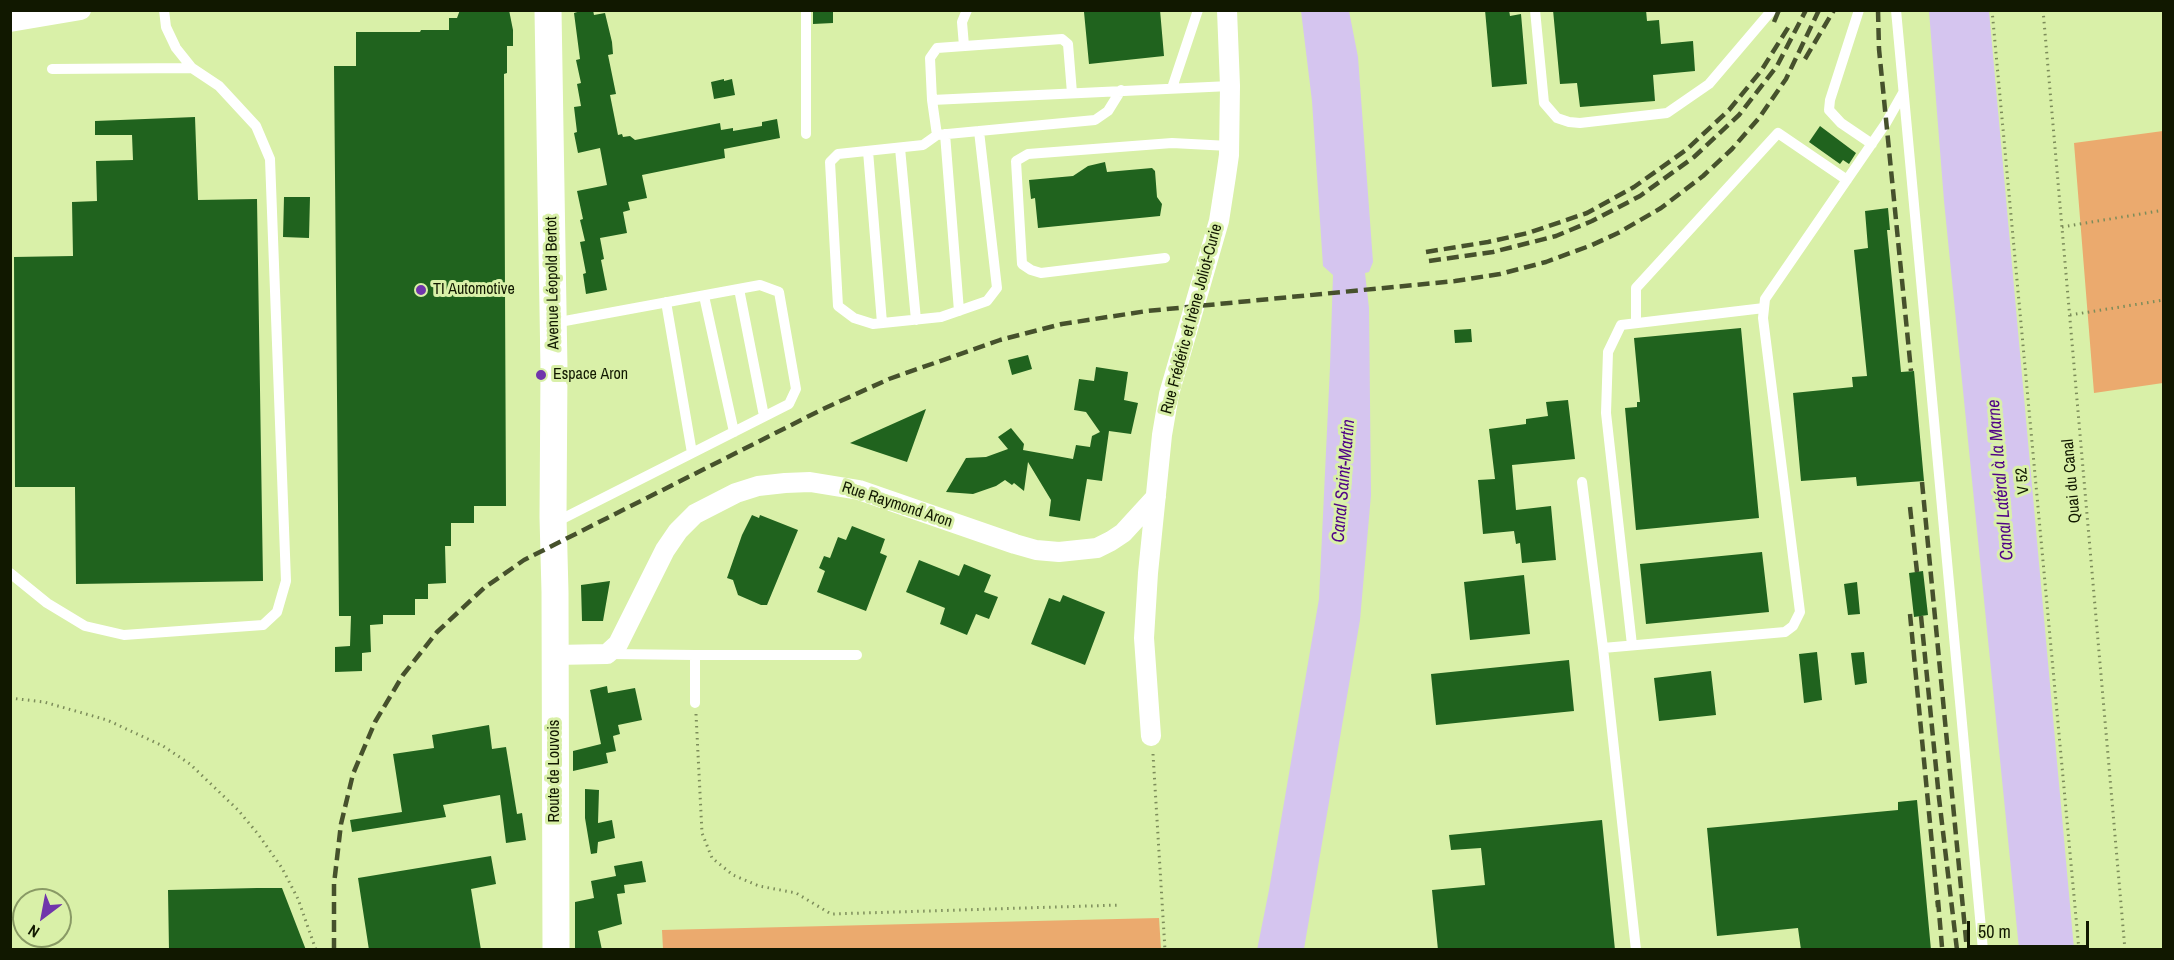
<!DOCTYPE html>
<html>
<head>
<meta charset="utf-8">
<style>
  body { margin:0 }
  #map { position:relative; width:2174px; height:960px; overflow:hidden; background:#d9f0a8; font-family:"Archivo Narrow",sans-serif }
  canvas { display:block }
  .frame { position:absolute; inset:0; border:12px solid #111800; pointer-events:none }
  .north { position:absolute; left:12px; top:888px; width:60px; height:60px; box-sizing:border-box; background:#d9f0a8; border:2px solid #899a65; border-radius:50%; rotate:212deg; font-size:16px; font-weight:700; line-height:24px; text-align:center; color:#111800 }
  .north::after { content:''; display:block; margin:auto; width:21px; height:27px; background:#7035ab; clip-path:polygon(50% 0,100% 100%,50% 72%,0 100%) }
  .scale { position:absolute; left:1967px; top:921px; width:122px; height:27px; box-sizing:border-box; border:3px solid #111800; border-top:0; padding-left:8px; font-size:18px; line-height:21px; white-space:nowrap; color:#111800; -webkit-text-stroke:4px #d9f0a8; paint-order:stroke }
</style>
</head>
<body>
<div id="map">
<canvas width="2174" height="960"></canvas>
<div class="frame"></div>
<div class="north">N</div>
<div class="scale">50 m</div>
</div>
<script>
const c = document.querySelector('canvas').getContext('2d');
c.lineJoin = 'round';
function fillPath(path, color) { c.fillStyle = color; c.fill(path, 'evenodd'); }
const toPath = rows => new Path2D(rows.map(r => 'M' + r).join(''));
function stroke(path, color, width, dash) { c.strokeStyle = color; c.lineWidth = width; c.lineCap = dash ? 'butt' : 'round'; c.setLineDash(dash || []); c.stroke(path); }
function write(font, color, halo, rows, align = 'center') {
  c.font = font + ' "Archivo Narrow",sans-serif'; c.lineWidth = 6; c.setLineDash([]); c.textBaseline = 'middle'; c.strokeStyle = halo; c.fillStyle = color; for (const [text, x, y, turn = 0] of rows) {
    c.save(); c.translate(x, y); c.rotate((+turn || 0) * Math.PI / 180); c.textAlign = isNaN(turn) ? turn : align; if (halo) c.strokeText(text, 0, 0); c.fillText(text, 0, 0); c.restore();
  }
}
fillPath(toPath([
  [2163,131,2163,383,2094,393,2074,143],
  [1159,918,1161,949,663,949,662,930]
]), '#ebaa6e');
fillPath(toPath([
  [1301,11,1349,11,1358,57,1373,262,1369,272,1365,273,1369,308,1371,495,1360,620,1304,949,1257,950,1269,890,1319,599,1330,367,1333,275,1323,266,1312,101],
  [1929,11,1989,11,2074,949,2019,949,1944,201]
]), '#d5c5ef');
fillPath(toPath([
  [460,10,509,10,513,30,513,46,507,46,507,73,504,74,506,506,474,506,474,523,451,523,451,546,445,546,446,583,428,584,428,599,415,599,415,615,383,615,383,624,370,625,371,652,362,653,362,671,335,672,335,647,350,646,351,616,339,616,334,66,356,66,356,32,420,32,421,30,449,30,449,18,457,18],
  [584,10,593,10,594,15,605,13,612,42,613,54,608,55,616,94,610,95,618,135,622,134,623,137,630,136,635,140,720,123,721,130,733,128,733,131,762,126,762,122,777,119,780,138,724,149,725,158,642,175,647,198,628,202,630,210,623,212,627,233,600,238,604,259,601,260,607,290,586,294,583,274,586,273,580,242,585,241,580,220,583,219,577,191,607,185,600,148,578,153,574,133,577,132,574,107,581,106,577,84,581,83,576,60,580,59,574,13],
  [813,10,833,10,833,23,813,24],
  [1101,10,1160,10,1164,56,1089,64,1084,12],
  [1485,10,1509,10,1510,16,1521,14,1527,84,1492,87],
  [1553,10,1646,10,1647,21,1659,20,1661,44,1693,41,1695,71,1653,75,1655,101,1580,107,1577,83,1560,84],
  [724,79,724,81,732,79,735,95,714,99,711,82],
  [195,117,198,200,257,199,263,581,76,584,75,487,15,487,14,257,73,256,72,202,97,201,96,161,133,160,132,135,95,135,95,121],
  [1820,126,1856,153,1849,164,1843,160,1840,164,1809,142],
  [1105,162,1107,172,1152,168,1155,171,1157,197,1162,204,1160,216,1038,228,1035,198,1031,199,1029,180,1073,176,1088,166],
  [284,197,310,197,309,238,283,237],
  [1888,208,1890,230,1887,230,1901,372,1914,371,1924,481,1857,486,1856,477,1801,481,1793,393,1853,387,1852,377,1867,376,1854,250,1868,248,1865,211],
  [1741,328,1759,518,1636,530,1625,408,1637,407,1637,402,1640,402,1634,338],
  [1471,329,1472,342,1455,343,1454,330],
  [1028,355,1032,369,1012,375,1008,360],
  [1096,367,1128,372,1124,400,1138,403,1131,434,1109,431,1102,481,1087,479,1080,521,1049,516,1051,500,1028,462,1024,491,1014,483,1012,485,1005,480,996,486,973,494,946,492,966,458,986,457,1008,449,998,437,1011,428,1024,444,1023,450,1073,459,1076,445,1090,447,1092,436,1100,432,1086,412,1074,410,1079,379,1094,381],
  [1568,400,1575,459,1512,465,1516,510,1551,506,1556,560,1522,563,1520,543,1516,544,1514,531,1483,534,1478,480,1495,479,1489,429,1526,424,1526,419,1548,416,1546,402],
  [926,409,907,462,850,443],
  [752,515,759,518,760,515,798,530,767,605,761,605,738,595,733,580,727,578,742,535],
  [852,526,885,539,880,553,887,556,866,611,817,592,825,571,819,568,824,556,830,558,838,537,846,540],
  [1762,552,1769,612,1646,624,1640,564],
  [919,560,959,576,964,564,991,575,984,592,998,597,989,619,976,614,967,635,940,624,945,608,906,592],
  [1923,571,1928,615,1914,617,1909,573],
  [1524,575,1530,634,1470,640,1464,582],
  [610,581,603,621,582,621,581,585],
  [1857,582,1860,614,1848,615,1844,584],
  [1063,595,1105,612,1085,665,1031,644,1049,598,1060,602],
  [1817,652,1822,700,1804,703,1799,654],
  [1864,652,1867,683,1855,685,1851,653],
  [1569,660,1574,711,1436,725,1431,674],
  [1711,671,1716,715,1659,721,1654,678],
  [607,686,608,693,635,688,642,720,618,725,620,734,613,736,616,751,606,753,608,763,573,771,573,751,601,744,590,690],
  [489,725,492,749,506,747,517,814,522,813,526,840,506,843,500,795,443,805,446,817,352,832,350,820,402,812,393,754,434,748,432,735],
  [585,789,599,790,598,823,612,820,615,838,598,842,597,853,591,854,585,818],
  [1917,800,1931,950,1801,950,1798,928,1717,936,1707,828,1898,810,1898,802],
  [1602,820,1615,950,1438,950,1432,890,1485,885,1481,848,1451,850,1449,835],
  [491,856,496,884,471,889,481,950,369,950,358,878],
  [642,861,646,882,624,885,625,893,617,894,622,924,598,931,602,950,575,950,575,902,594,898,591,881,616,876,614,866],
  [257,888,282,888,306,950,169,950,168,890]
]), '#20631e');
stroke(toPath([
  [1992,10,2079,950],
  [2043,10,2125,950],
  [2062,227,2164,210],
  [2070,315,2164,300],
  [10,698,44,702,107,720,163,746,190,764,238,810,258,834,282,868,298,899,316,950],
  [696,714,702,833,712,858,733,875,759,886,796,893,831,914,1121,905],
  [1153,754,1165,950]
]), '#7c8c5a', 3, [1.5, 4.5]);
stroke(toPath([
  [806,10,806,134],
  [1535,10,1544,103,1557,118,1569,122,1580,123,1667,113,1709,84,1772,10],
  [1859,10,1830,100,1829,110,1841,123,1872,144],
  [1896,10,1983,950],
  [964,46,962,22,967,10],
  [52,69,192,68],
  [1172,88,1198,10],
  [1072,93,1068,44,1062,39,937,48,930,58,932,100,1230,86],
  [932,100,937,135,1095,120,1108,111,1121,90],
  [945,134,959,311],
  [937,135,923,145,838,154,830,162,838,306,854,318,873,324,941,317,987,301,997,288,979,131],
  [900,148,916,320],
  [868,151,882,323],
  [1165,258,1041,273,1031,270,1022,264,1016,161,1028,154,1172,143,1229,146],
  [739,289,764,416],
  [704,296,734,432],
  [666,302,692,453],
  [554,323,760,285,779,292,796,389,789,404,554,523],
  [1636,323,1636,288,1778,133,1847,180],
  [1582,482,1603,648],
  [10,573,47,603,85,626,124,635,263,625,277,612,286,581,270,159,256,126,219,86,192,68,176,48,166,27,164,10],
  [1632,645,1606,413,1608,352,1621,325,1764,308],
  [608,654,695,655,695,703],
  [695,655,857,655],
  [1636,950,1603,648,1785,632,1793,626,1800,612,1763,318,1765,299,1886,123,1903,93]
]), '#fff', 10);
stroke(toPath([
  [10,22,81,10],
  [555,655,607,654,618,644,665,550,678,531,695,514,736,493,758,486,785,483,810,482,859,490,1015,544,1036,550,1059,552,1097,548,1111,541,1123,533,1156,497],
  [1151,736,1144,638,1148,573,1162,435,1169,394,1219,221,1226,176,1229,155,1230,86,1227,10]
]), '#fff', 20);
stroke(toPath([
  [548,10,554,369,553,517,555,592,556,950]
]), '#fff', 27);
stroke(toPath([
  [1878,10,1879,49,1911,371],
  [1774,22,1779,10],
  [1805,59,1834,10],
  [1426,252,1488,242,1528,233,1587,213,1634,187,1686,150,1729,110,1761,71,1791,23],
  [1429,261,1493,252,1556,236,1592,221,1640,196,1694,157,1739,115,1777,66,1806,10],
  [1922,482,1967,950],
  [1910,507,1917,572],
  [1910,614,1938,907],
  [1921,616,1939,798,1957,950],
  [1938,900,1942,947],
  [334,950,334,884,341,824,353,774,375,722,403,675,437,632,484,588,524,560,823,409,889,379,1000,340,1062,324,1147,311,1455,281,1500,274,1546,262,1592,245,1618,233,1661,208,1703,176,1732,149,1759,118,1786,79,1819,10]
]), '#46512c', 4.5, [12, 6]);
for (const [x, y, r, color] of [
  [421,290,6,"#7035ab"],
  [541,375,6,"#7035ab"]
]) { const dot = new Path2D(); dot.arc(x, y, r, 0, 2 * Math.PI); c.fillStyle = color; c.fill(dot); stroke(dot, '#d9f0a8', 2); }
write('16px', '#111800', '#d9f0a8', [
  ["Avenue Léopold Bertot",553,283,-91],
  ["Rue Frédéric et Irène Joliot-Curie",1192,319,-75],
  ["V 52",2023,481,-95],
  ["Quai du Canal",2072,481,-95],
  ["Rue Raymond Aron",897,505,18],
  ["Route de Louvois",555,771,-90]
]);
write('16px', '#111800', '#d9f0a8', [
  ["TI Automotive",433,290],
  ["Espace Aron",553,375]
], 'left');
write('italic 18px', '#500387', '#d9f0a8', [
  ["Canal Latéral à la Marne",2001,480,-95],
  ["Canal Saint-Martin",1344,481,-85]
]);
</script>
</body>
</html>
